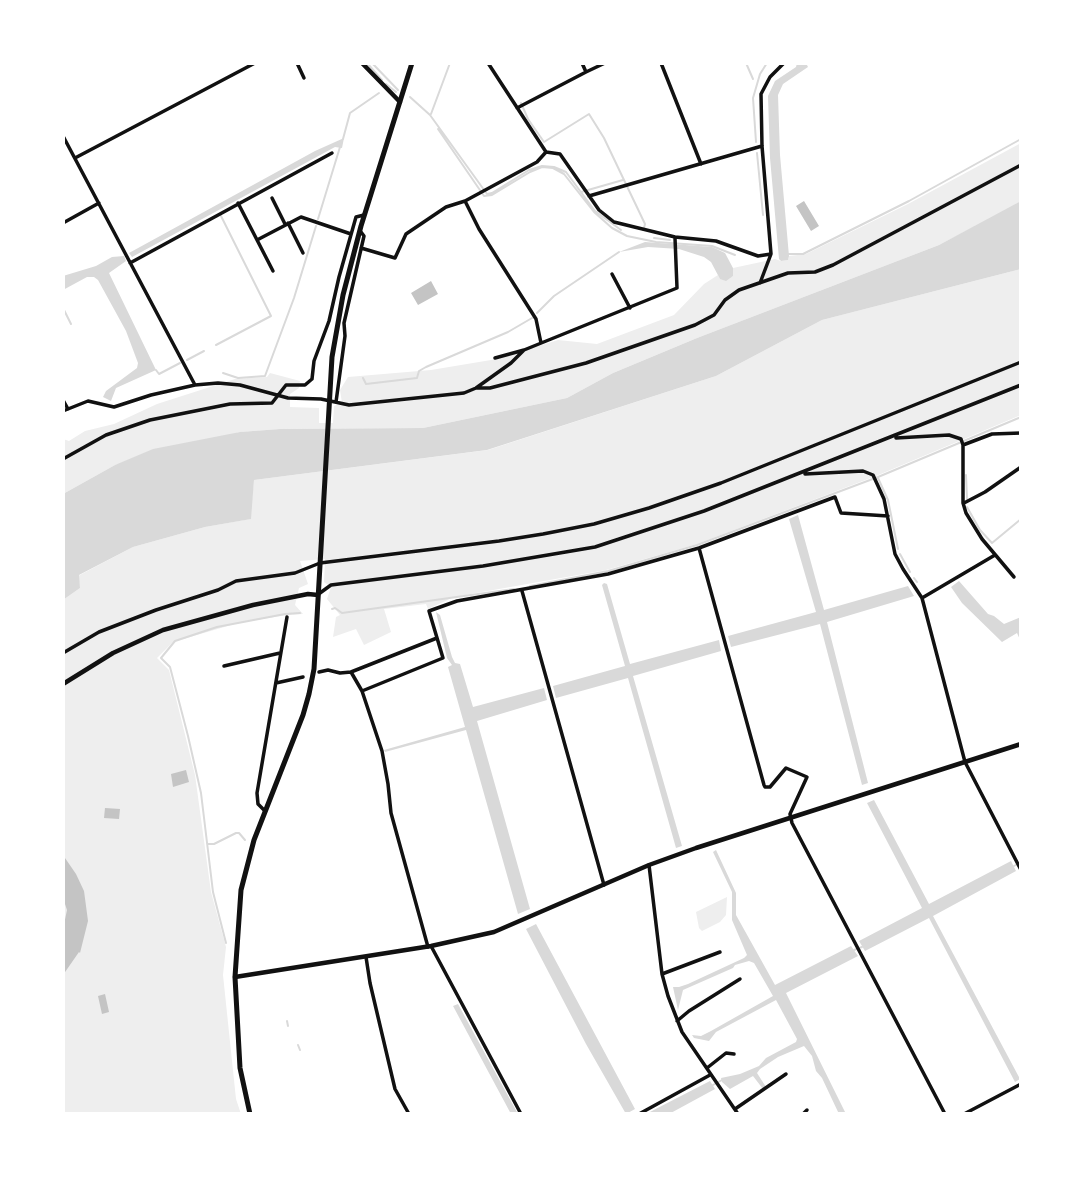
<!DOCTYPE html>
<html>
<head>
<meta charset="utf-8">
<style>
  body { margin:0 }
  #map { position:relative; width:1084px; height:1177px; overflow:hidden; background:#fff; font-family:"IBM Plex Serif",serif }
  canvas { display:block }
  .frame { position:absolute; inset:0; border:65px solid #fff; pointer-events:none }
</style>
</head>
<body>
<div id="map">
<canvas width="1084" height="1177"></canvas>
<div class="frame"></div>
</div>
<script>
const c = document.querySelector('canvas').getContext('2d');
c.lineJoin = 'round';
function fillPath(path, color) { c.fillStyle = color; c.fill(path, 'evenodd'); }
const toPath = rows => new Path2D(rows.map(r => 'M' + r).join(''));
function stroke(path, color, width, dash) { c.strokeStyle = color; c.lineWidth = width; c.lineCap = dash ? 'butt' : 'round'; c.setLineDash(dash || []); c.stroke(path); }
fillPath(toPath([
  [1021,143,1021,201,1012,207,939,245,697,338,613,373,567,398,423,428,280,429,240,432,115,465,63,494,63,439,69,441,85,431,114,424,157,404,235,379,267,377,270,373,300,381,299,388,290,394,290,407,319,408,319,423,333,423,334,406,342,403,340,390,348,377,431,370,497,359,558,340,597,344,674,315,704,284,718,275,720,279,733,276,733,268,775,259,781,261,788,260,789,256,806,254,908,204],
  [1021,269,1021,415,876,476,697,544,606,570,454,597,428,609,426,604,384,609,391,632,364,645,356,629,333,637,336,617,340,615,327,599,331,587,324,582,325,559,300,561,308,584,299,588,295,605,303,614,287,615,238,623,173,642,157,658,169,670,195,775,211,892,226,947,223,975,236,1099,241,1114,63,1114,63,600,80,588,78,576,133,547,205,527,250,519,254,480,488,450,716,376,822,320],
  [727,897,726,915,720,922,702,931,699,928,696,912]
]), '#eee');
fillPath(toPath([
  [797,63,806,63,808,67,783,84,778,95,780,155,789,256,788,260,781,261,779,259,770,158,768,96,775,81,796,67],
  [344,138,342,148,335,147,132,257,129,253,315,151],
  [1021,201,1021,269,822,320,716,376,487,450,254,480,251,519,205,527,133,547,79,575,80,588,63,600,63,494,115,465,153,449,240,432,280,429,423,428,567,398,613,373,697,338,939,245],
  [645,242,712,247,725,253,733,268,733,276,726,281,720,279,711,262,704,257,679,249,648,247,619,252],
  [124,256,126,261,109,273,156,370,116,388,111,401,103,397,106,391,137,368,138,363,126,331,98,280,94,277,87,277,63,290,63,276,96,266,112,257],
  [798,515,824,610,908,586,914,596,827,622,868,783,862,785,820,624,731,647,728,636,816,612,789,519],
  [959,581,988,614,994,616,1004,624,1021,617,1021,642,1017,633,1002,642,962,603,951,587],
  [604,583,607,584,630,664,719,640,721,651,633,676,682,846,676,848,628,678,556,698,553,686,625,666,602,585],
  [436,612,440,615,452,657,455,663,460,664,473,707,544,688,547,700,477,721,530,909,518,914,466,730,385,752,384,750,465,727,448,667,452,665,447,658],
  [874,800,929,904,1011,861,1016,871,933,916,1020,1079,1015,1082,929,918,865,951,859,941,922,908,867,803],
  [716,850,736,893,736,915,775,985,851,946,858,956,786,993,846,1114,839,1114,822,1078,816,1071,812,1056,804,1046,778,1057,760,1069,757,1073,766,1087,763,1089,753,1076,730,1089,722,1082,721,1078,740,1074,759,1066,766,1058,796,1042,797,1039,776,1000,716,1032,709,1041,694,1038,692,1035,701,1036,711,1031,773,996,754,963,749,961,735,965,733,968,683,990,678,1010,673,987,679,987,688,984,744,958,747,955,732,920,732,892,713,852],
  [536,924,635,1109,626,1114,586,1044,526,929],
  [458,1004,518,1114,511,1114,453,1006],
  [710,1081,715,1089,669,1114,646,1114]
]), '#d9d9d9');
stroke(toPath([
  [367,63,382,80],
  [372,63,398,90],
  [746,63,753,79],
  [386,84,396,92],
  [410,97,430,115,487,194,492,193,529,170,542,166,554,167,566,172,595,211,621,230],
  [521,103,528,119,544,142,589,114,604,138,624,180,645,224,644,228],
  [431,114,450,63],
  [438,129,484,196,492,195,530,172,542,167,553,168,564,174,594,212,612,228,627,236,656,242,712,246,735,255],
  [343,139,350,113,379,93],
  [756,142,753,98,760,74,767,63],
  [757,153,763,215],
  [581,192,623,180],
  [318,219,340,147],
  [654,238,670,240],
  [788,254,803,254,909,201,1021,139],
  [63,308,71,324],
  [537,313,554,296,619,252],
  [216,345,271,316,221,216],
  [187,360,204,351],
  [156,370,159,374,180,363],
  [223,373,238,378,265,376,294,298,316,226],
  [363,378,366,384,417,378,419,371,426,367,508,332,532,318],
  [966,475,967,499],
  [878,478,888,500,898,549],
  [967,507,980,530,992,543,1021,519],
  [900,554,910,572],
  [914,578,917,582],
  [530,586,608,571,697,545,878,477,1021,417],
  [332,609,335,608,342,613,514,589],
  [207,844,214,844,236,833,239,833,245,840],
  [1014,866,1021,862],
  [226,943,213,892,201,793,188,736,170,667,161,658,175,641,217,627,285,614,300,613],
  [854,950,862,947],
  [287,1021,288,1026],
  [298,1045,300,1050],
  [713,1085,722,1080]
]), '#d9d9d9', 2);
fillPath(toPath([
  [804,201,819,226,811,231,796,206],
  [431,281,438,294,418,305,411,293],
  [186,770,189,782,173,787,171,774],
  [105,808,120,809,119,819,104,818],
  [65,858,76,874,84,891,88,921,80,953,79,952,63,975,63,929,67,910,63,898],
  [105,994,109,1012,102,1014,98,996]
]), '#c4c4c4');
stroke(toPath([
  [297,63,304,78],
  [488,63,546,152,560,154,599,210,614,222,675,237,716,241,758,256,771,254,762,146,761,94,770,77,784,63],
  [582,63,586,72,605,63],
  [661,63,701,164],
  [517,108,586,72],
  [63,136,195,385],
  [75,158,255,63],
  [589,196,762,146],
  [272,198,285,224],
  [238,203,273,271],
  [63,223,99,203],
  [288,223,303,253],
  [257,240,301,217,351,234],
  [361,248,395,258,406,234,446,207,465,201],
  [130,263,332,153],
  [612,274,630,308],
  [760,283,771,254],
  [541,343,536,319,479,229,465,201,537,162,546,152],
  [495,358,524,350,677,288,675,238],
  [476,388,490,388,586,363,695,325,714,315,725,300,739,290,788,273,815,272,833,265,1021,165],
  [63,400,68,409],
  [336,402,345,336,344,323,364,236,361,232],
  [63,411,88,401,114,407,151,395,195,385,218,383,240,385,288,398,321,399,349,405,464,393,476,388,511,363,524,350],
  [896,438,949,435,961,439,963,445,963,503,966,513,982,539,1014,577],
  [963,445,992,434,1021,433],
  [63,459,106,435,150,420,230,404,272,403,286,385,305,385,312,379,314,361,329,321,339,277,356,217,364,215],
  [805,474,863,471,873,475,884,499,895,554,903,569,922,598,965,762,1021,870],
  [964,503,985,492,1021,467],
  [699,548,764,785,765,787,770,787,786,768,807,777,790,814,792,823,945,1114],
  [522,591,604,885],
  [320,593,331,585,483,566,595,547,704,511,1021,385],
  [922,598,995,555],
  [63,653,99,632,156,610,218,590,236,581,295,573,320,563,499,541,543,534,594,524,649,508,721,483,1021,362],
  [224,666,280,653],
  [319,672,328,670,340,673,351,672,362,691,382,751,388,784,391,813,428,947],
  [351,672,437,638],
  [276,683,303,677],
  [362,691,443,658,429,611,457,601,608,574,699,548,835,497,841,513,888,516],
  [265,811,258,804,257,793,287,617],
  [649,865,662,974,668,996,682,1032,738,1114],
  [431,946,521,1114],
  [366,957,370,983,395,1089,409,1114],
  [662,974,720,952],
  [677,1021,689,1011,740,979],
  [707,1068,726,1053,734,1054],
  [735,1109,786,1074],
  [639,1114,710,1075],
  [803,1114,807,1110],
  [964,1114,1021,1084]
]), '#111', 3.5);
stroke(toPath([
  [362,63,400,102],
  [63,684,113,653,163,630,253,605,308,594,318,595],
  [235,977,431,946,494,932,649,865,696,848,1021,744]
]), '#111', 4.5);
stroke(toPath([
  [250,1114,240,1068,235,977,241,890,254,840,303,715,309,694,314,669,332,357,343,295,361,226,412,63]
]), '#111', 5);
</script>
</body>
</html>
